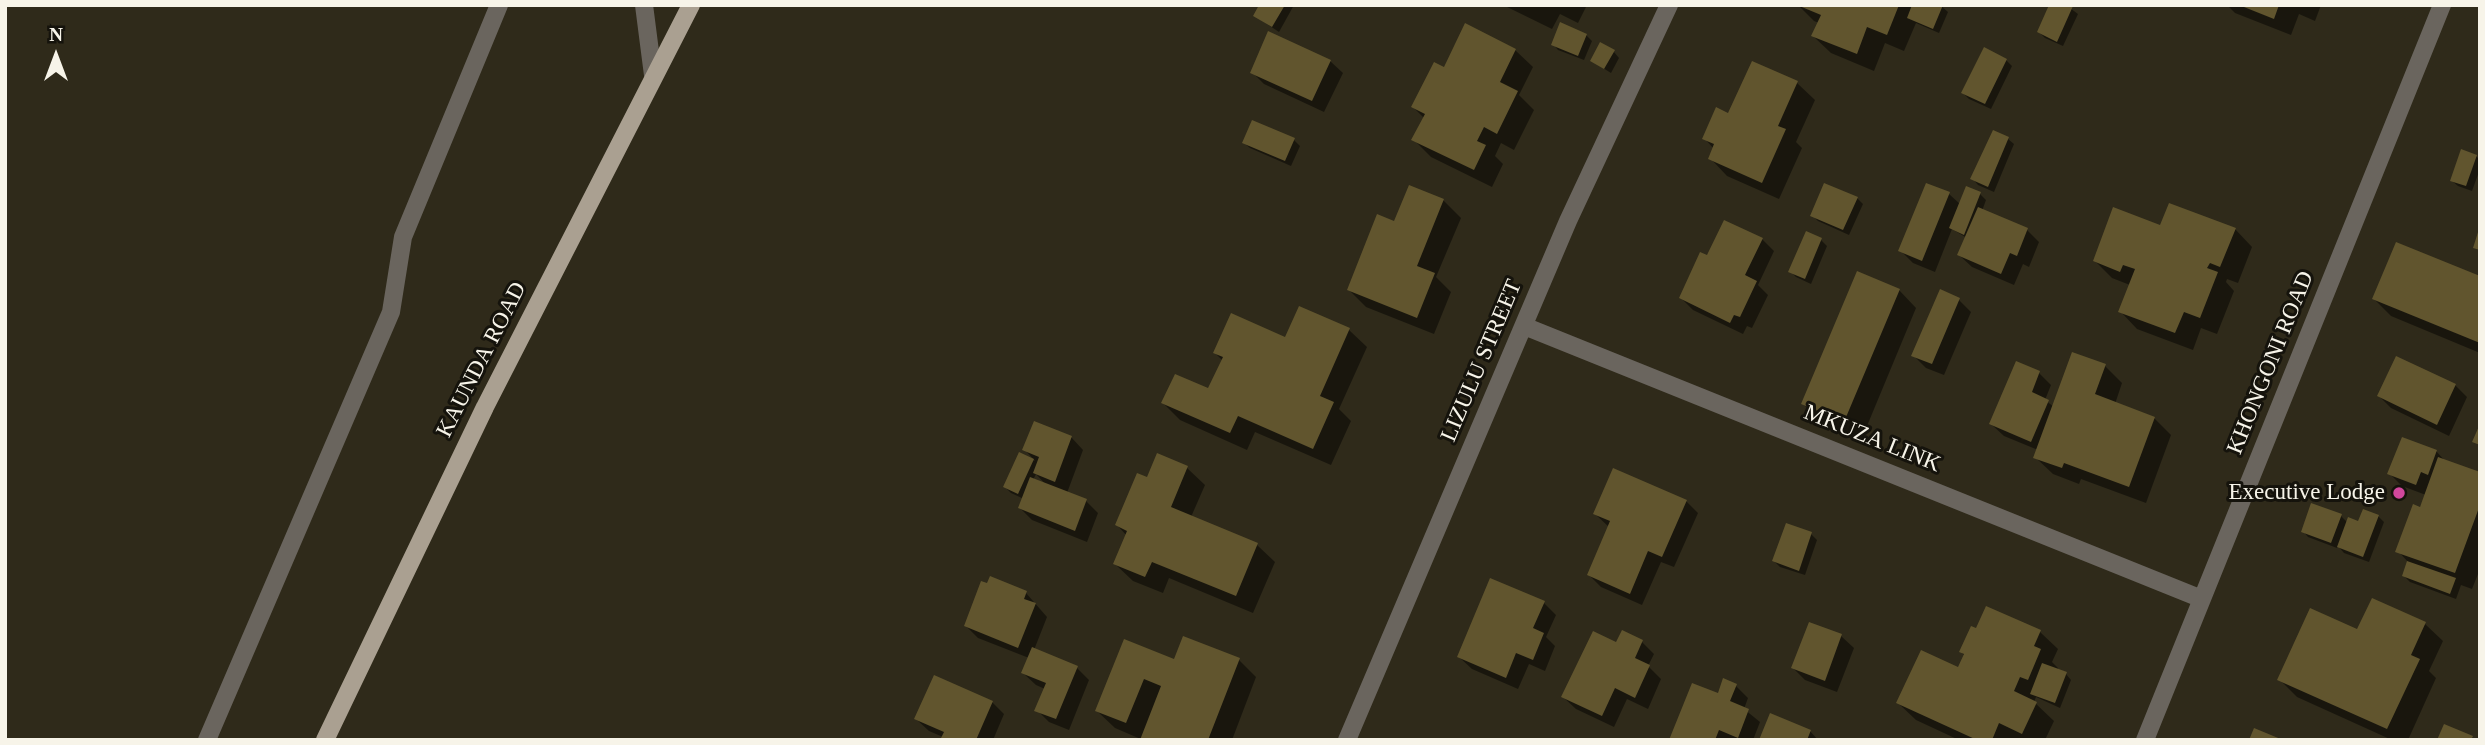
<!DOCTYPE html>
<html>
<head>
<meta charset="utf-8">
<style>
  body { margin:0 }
  #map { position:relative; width:2485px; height:745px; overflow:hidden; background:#2f2a1a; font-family:"Times New Roman",serif }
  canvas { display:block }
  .frame { position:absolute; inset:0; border:7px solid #f7f4e9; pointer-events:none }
  .north { position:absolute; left:21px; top:21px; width:70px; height:70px; -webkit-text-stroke:5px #15130c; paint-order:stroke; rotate:0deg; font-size:19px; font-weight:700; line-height:28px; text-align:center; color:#f7f4e9 }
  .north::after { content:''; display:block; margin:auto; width:24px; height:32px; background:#f7f4e9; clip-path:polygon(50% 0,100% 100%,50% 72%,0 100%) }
</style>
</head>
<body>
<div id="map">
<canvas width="2485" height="745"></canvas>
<div class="frame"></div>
<div class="north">N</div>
</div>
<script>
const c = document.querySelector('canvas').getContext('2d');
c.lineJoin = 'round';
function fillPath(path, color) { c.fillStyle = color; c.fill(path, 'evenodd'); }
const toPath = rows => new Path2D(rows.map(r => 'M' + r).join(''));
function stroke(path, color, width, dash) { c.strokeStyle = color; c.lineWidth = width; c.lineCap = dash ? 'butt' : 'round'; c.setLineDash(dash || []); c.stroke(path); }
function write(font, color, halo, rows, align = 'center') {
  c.font = font + ' "Times New Roman",serif'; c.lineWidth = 6; c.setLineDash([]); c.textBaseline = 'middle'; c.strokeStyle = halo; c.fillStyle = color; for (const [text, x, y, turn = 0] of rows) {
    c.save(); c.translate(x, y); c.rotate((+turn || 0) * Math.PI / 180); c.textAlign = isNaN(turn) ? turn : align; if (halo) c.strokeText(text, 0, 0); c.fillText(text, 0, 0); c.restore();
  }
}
fillPath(toPath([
  [1261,5,1294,5,1279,32,1255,16],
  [1503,5,1587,5,1578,23,1560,14,1552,29],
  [1798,5,1940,5,1948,12,1939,33,1916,23,1904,51,1885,43,1874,71,1831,53,1813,36,1819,23,1814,21],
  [2051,5,2066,5,2078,14,2063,46,2045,38,2039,32],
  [2227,5,2321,5,2315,21,2299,14,2291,35,2235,13],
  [1586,35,1592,41,1584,60,1558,50,1553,44],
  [1515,50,1533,67,1519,95,1534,110,1514,150,1501,143,1495,156,1503,164,1492,187,1431,157,1414,140,1424,118,1413,107,1444,69],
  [1614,52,1619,58,1611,73,1592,61],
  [2006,60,2012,66,1991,109,1969,99,1963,93],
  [1330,61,1343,73,1324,112,1264,84,1252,72],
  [1753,63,1797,83,1815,100,1796,142,1802,148,1779,199,1727,176,1710,158,1714,149,1704,138,1729,115],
  [1253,122,1294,140,1300,146,1291,166,1250,148,1244,143],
  [2008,139,2014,144,1994,192,1978,185,1973,179],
  [2476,156,2480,160,2480,169,2472,191,2458,186,2452,181],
  [1927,185,1949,194,1960,204,1980,194,1986,200,1982,211,2027,230,2039,242,2029,267,2023,264,2014,285,1972,267,1959,255,1967,238,1952,229,1935,272,1913,263,1900,250],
  [1857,198,1863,204,1849,235,1818,221,1812,215],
  [1443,200,1461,218,1436,277,1451,292,1434,334,1366,307,1349,290,1395,224],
  [2161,227,2235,229,2252,247,2238,283,2227,279,2226,282,2234,291,2217,334,2201,328,2193,350,2137,329,2120,311,2130,285,2112,278,2095,261],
  [1807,233,1821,240,1827,246,1811,284,1796,277,1790,271],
  [1762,239,1774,251,1758,285,1768,295,1752,328,1747,326,1743,334,1693,310,1681,298,1708,258],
  [2480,278,2480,353,2391,316,2374,299],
  [1899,290,1916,308,1862,438,1821,421,1803,404],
  [1959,300,1971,312,1944,375,1926,368,1914,356],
  [1349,330,1367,347,1339,409,1351,421,1331,465,1255,432,1247,450,1180,420,1163,403,1209,391,1223,361,1215,353],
  [2105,366,2122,383,2115,404,2154,418,2171,435,2146,503,2081,479,2079,484,2053,474,2035,457,2038,450,2004,436,1991,424,2039,373,2051,385,2045,400,2054,407],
  [2455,385,2467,397,2449,436,2391,408,2379,396],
  [1071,437,1083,450,1067,493,1086,501,1098,513,1087,542,1032,520,1020,508,1024,499,1011,493,1005,487,1020,455,1035,461,1025,450],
  [1036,474,1047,486,1033,480],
  [2436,451,2446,462,2480,474,2480,569,2472,589,2461,585,2456,599,2410,582,2404,576,2409,563,2398,551,2426,495,2402,486,2390,474],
  [1158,456,1187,468,1205,485,1191,517,1257,545,1275,562,1253,613,1169,578,1163,593,1133,581,1115,564,1127,536,1117,525,1148,479],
  [1686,501,1698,513,1674,567,1661,562,1642,605,1601,587,1589,575,1609,527,1595,514],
  [2341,516,2348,523,2359,523,2378,516,2384,522,2369,562,2344,553,2338,546,2337,548,2308,537,2303,531],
  [1811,534,1817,540,1805,575,1780,567,1774,561],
  [1026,593,1047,617,1034,650,1077,668,1089,680,1069,730,1049,722,1037,710,1045,689,1036,685,1023,673,1029,658,978,638,966,626],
  [2373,600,2425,624,2443,641,2429,671,2436,678,2408,740,2392,740,2297,697,2279,679,2358,631],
  [1544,603,1556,615,1546,637,1555,646,1545,671,1529,664,1518,689,1472,669,1459,657],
  [1987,608,2040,632,2058,649,2052,662,2058,668,2057,671,2066,674,2071,680,2060,708,2036,697,2034,702,2054,721,2045,740,1959,740,1916,720,1898,703,1959,669,1965,656,1961,652,1977,630],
  [1841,636,1854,648,1837,692,1805,680,1793,668],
  [1125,641,1174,661,1239,660,1256,677,1232,740,1143,740,1115,728,1097,711],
  [1642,642,1654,654,1648,666,1661,679,1648,709,1627,699,1614,727,1576,709,1563,697,1617,644],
  [1736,686,1748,698,1744,709,1760,722,1753,740,1671,740,1719,695],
  [992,702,1004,714,993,740,942,740,943,737,929,731,916,719],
  [1810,731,1818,740,1761,740]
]), '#0007');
fillPath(toPath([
  [1259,5,1285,5,1272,27,1253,16],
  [1797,5,1899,5,1887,35,1867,27,1857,54,1811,36,1821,15],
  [1912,5,1943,5,1933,29,1907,18],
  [2049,5,2073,6,2057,42,2037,32],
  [2239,5,2279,5,2274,19],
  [1560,22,1587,34,1578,56,1551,45],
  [1465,23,1516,49,1500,82,1518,91,1497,134,1484,127,1477,141,1486,145,1474,170,1411,140,1425,114,1411,107,1434,62,1444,67],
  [1268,31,1331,60,1312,101,1250,73],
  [1600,42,1615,50,1604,69,1590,61],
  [1984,47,2007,59,1985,104,1961,93],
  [1752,61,1798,81,1778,126,1786,129,1762,183,1708,159,1714,144,1702,139,1716,107,1728,113],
  [1252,120,1295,138,1285,161,1242,143],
  [1993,130,2009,137,1988,187,1970,179],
  [2461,149,2477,155,2466,186,2450,181],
  [1824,183,1858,197,1843,230,1810,216],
  [1926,183,1950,192,1922,261,1898,251],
  [1409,185,1444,199,1417,266,1435,273,1417,318,1347,290,1377,214,1394,221],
  [1966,186,1981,192,1964,235,1949,228],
  [2169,203,2236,228,2220,267,2210,263,2207,268,2218,272,2200,318,2184,312,2175,333,2118,312,2135,269,2123,265,2120,272,2093,261,2113,207,2160,225],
  [1978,207,2028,228,2017,256,2010,253,2001,274,1957,255],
  [1724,220,1763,238,1745,275,1757,281,1740,317,1734,315,1730,323,1679,298,1700,252,1707,255],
  [2479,229,2480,229,2480,250,2473,248],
  [1806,231,1822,238,1805,279,1788,272],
  [2396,242,2480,276,2480,343,2372,299],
  [1857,271,1900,289,1844,422,1801,404],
  [1940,289,1960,298,1932,364,1911,356],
  [1299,306,1350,328,1320,396,1334,402,1313,449,1238,416,1230,433,1161,403,1175,374,1208,388,1223,357,1213,353,1231,313,1285,337],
  [2072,352,2106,364,2095,394,2155,417,2129,487,2064,463,2062,468,2033,458],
  [2396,356,2456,384,2437,425,2377,396],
  [2016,361,2040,371,2032,392,2049,400,2031,442,1989,424],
  [1034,421,1072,436,1055,482,1033,473,1039,457,1022,450],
  [2480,424,2480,445,2472,442],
  [2402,437,2437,450,2428,475,2421,472,2416,485,2387,474],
  [1019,452,1034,459,1018,494,1003,487],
  [1157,453,1188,466,1171,507,1258,543,1236,596,1152,562,1145,577,1113,564,1127,531,1115,525,1137,473,1147,477],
  [2438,457,2480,472,2480,505,2455,573,2395,552,2413,504,2420,507],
  [1613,468,1687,500,1662,557,1648,551,1630,594,1587,575,1610,521,1593,514],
  [1030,477,1087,499,1075,531,1018,508],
  [2311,503,2342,514,2331,543,2301,532],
  [2363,509,2379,515,2363,557,2337,547,2348,517,2358,521],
  [1786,523,1812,532,1799,571,1772,561],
  [2407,561,2456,578,2450,594,2402,576],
  [990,576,1027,591,1024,599,1036,603,1018,648,964,626,981,581,987,583],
  [1490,578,1545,601,1533,628,1544,633,1533,660,1516,653,1506,678,1457,657],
  [2372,598,2426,622,2411,655,2420,659,2387,729,2277,680,2310,608,2357,629],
  [1986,606,2041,630,2034,646,2041,649,2028,680,2020,677,2014,691,2037,702,2022,734,1999,723,1992,740,1977,740,1896,703,1921,650,1958,667,1964,654,1959,652,1971,626,1976,628],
  [1809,622,1842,634,1825,681,1791,668],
  [1622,630,1643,640,1635,658,1650,665,1635,698,1615,688,1602,716,1561,697,1593,631,1616,642],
  [1183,636,1240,658,1208,740,1140,740,1161,686,1144,679,1126,723,1095,711,1124,639,1174,659],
  [1032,647,1078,666,1056,719,1034,711,1046,683,1021,673],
  [2042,663,2067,672,2055,703,2030,694],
  [934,675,993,701,976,740,940,740,944,732,914,719],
  [1723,678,1737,684,1730,701,1749,709,1738,738,1719,730,1715,740,1669,740,1692,683,1718,693],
  [1770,713,1811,730,1807,740,1759,740],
  [2444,724,2473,736,2471,740,2437,740],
  [2254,728,2283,740,2249,740]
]), '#61552e');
stroke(toPath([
  [644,5,653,75],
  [1524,326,2202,599],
  [207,740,391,312,403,237,499,5],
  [1347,740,1568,221,1669,5],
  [2145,740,2442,5]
]), '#6a655e', 18);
stroke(toPath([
  [325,740,485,407,691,5]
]), '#aaa091', 18);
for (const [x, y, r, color] of [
  [2399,493,7,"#d1479c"]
]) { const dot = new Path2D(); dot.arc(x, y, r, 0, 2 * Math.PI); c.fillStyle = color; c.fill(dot); stroke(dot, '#15130c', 2.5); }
write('23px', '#f7f4e9', '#15130c', [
  ["KAUNDA ROAD",482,360,-63],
  ["LIZULU STREET",1482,361,-67],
  ["KHONGONI ROAD",2271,363,-68],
  ["MKUZA LINK",1872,439,22]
]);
write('23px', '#f7f4e9', '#15130c', [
  ["Executive Lodge",2385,493]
], 'right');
</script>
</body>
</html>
